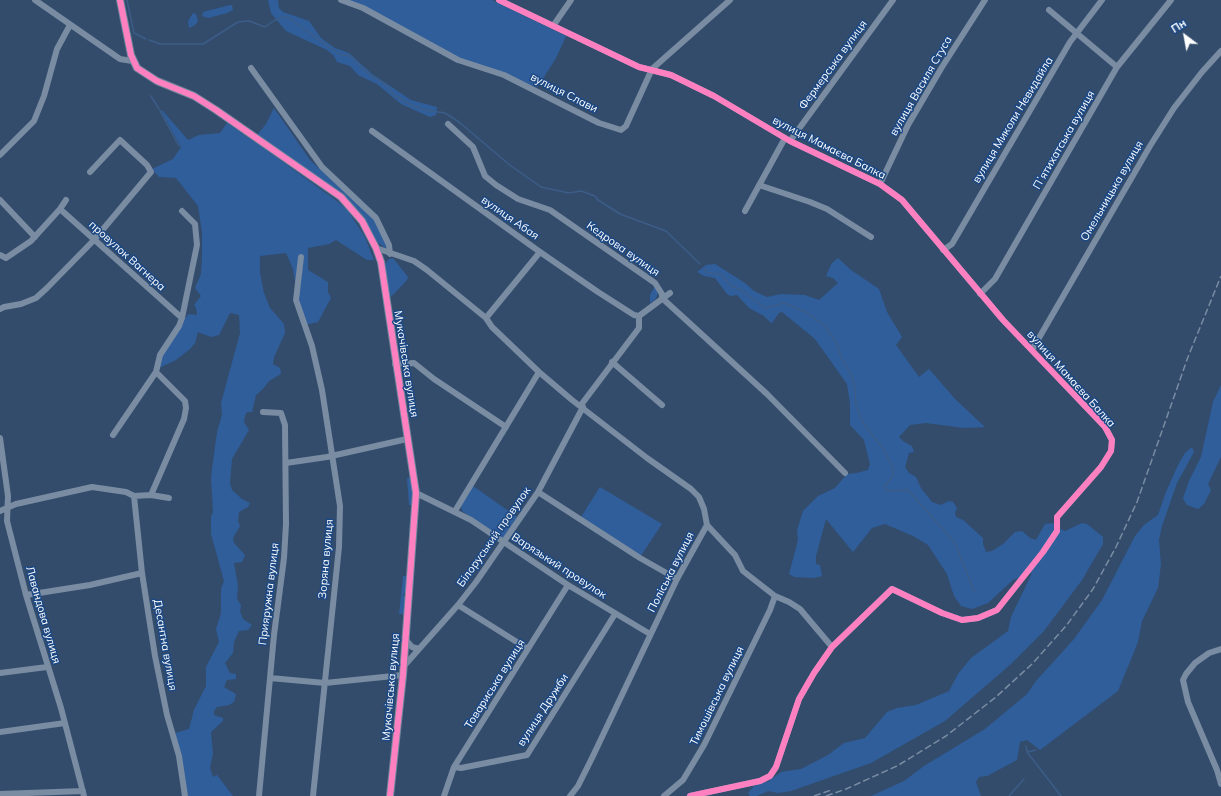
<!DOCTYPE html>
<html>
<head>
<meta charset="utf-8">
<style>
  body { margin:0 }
  #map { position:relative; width:1221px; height:796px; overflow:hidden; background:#334c6c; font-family:Mulish,sans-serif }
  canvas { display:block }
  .north { position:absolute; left:1165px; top:16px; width:40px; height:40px; -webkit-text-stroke:3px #1b4884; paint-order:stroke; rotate:328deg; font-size:11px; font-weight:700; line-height:16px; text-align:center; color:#fff }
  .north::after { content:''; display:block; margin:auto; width:14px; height:18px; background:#fff; clip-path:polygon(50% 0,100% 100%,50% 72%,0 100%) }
</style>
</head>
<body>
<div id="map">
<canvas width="1221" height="796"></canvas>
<div class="north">Пн</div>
</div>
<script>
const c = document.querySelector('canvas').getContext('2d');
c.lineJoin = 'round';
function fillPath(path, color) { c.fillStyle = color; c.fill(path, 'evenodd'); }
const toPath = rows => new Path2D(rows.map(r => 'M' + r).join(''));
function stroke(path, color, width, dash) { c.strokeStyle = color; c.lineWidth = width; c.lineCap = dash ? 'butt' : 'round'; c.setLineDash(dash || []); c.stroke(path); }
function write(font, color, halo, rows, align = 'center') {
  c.font = font + ' Mulish,sans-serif'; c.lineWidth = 3; c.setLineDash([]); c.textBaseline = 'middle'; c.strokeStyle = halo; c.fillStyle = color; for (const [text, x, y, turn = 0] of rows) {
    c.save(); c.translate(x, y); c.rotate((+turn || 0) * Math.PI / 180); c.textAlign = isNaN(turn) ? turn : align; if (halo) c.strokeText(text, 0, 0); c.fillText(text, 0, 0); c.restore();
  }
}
fillPath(toPath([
  [268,0,278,0,279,8,283,12,309,21,321,38,335,48,349,53,372,74,411,100,437,107,436,115,430,117,401,104,377,84,358,75,350,66,337,62,334,56,327,50,286,31,271,13],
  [347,0,492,0,566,36,556,58,539,85,536,87,459,58],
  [230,5,232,5,233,10,227,13,208,18,202,16,203,12],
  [193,13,196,14,198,21,195,25,189,28,188,21],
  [274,108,310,160,375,220,384,238,387,249,378,243,364,219,257,135,266,124],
  [162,110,188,140,199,135,220,133,227,123,265,149,337,201,348,211,365,237,374,260,367,260,336,240,329,244,308,248,308,270,328,282,328,292,331,298,318,322,305,325,298,300,293,269,286,253,260,256,260,273,264,293,270,308,284,324,285,333,274,357,273,364,280,368,281,374,269,381,263,389,256,395,252,412,247,412,245,416,244,422,249,430,232,459,230,483,232,490,242,499,250,503,248,507,239,512,238,521,240,526,233,538,234,543,245,555,242,562,234,563,238,586,237,599,241,605,240,611,243,619,252,625,248,630,239,631,234,642,233,653,225,663,230,673,236,674,236,679,227,680,224,687,236,694,234,702,229,705,217,707,214,711,214,715,223,718,223,721,211,732,213,754,210,768,213,777,217,775,233,796,188,796,175,733,189,729,194,710,206,686,206,667,219,642,216,629,221,613,221,589,224,581,211,534,211,517,213,512,211,477,217,432,222,415,221,403,240,333,239,315,230,313,219,335,211,337,198,332,195,343,190,349,176,360,159,368,162,356,188,314,197,315,196,308,194,305,201,296,195,288,201,274,202,259,202,232,198,206,176,178,159,177,152,169,173,159,181,147,161,111],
  [393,258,408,277,407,280,394,294,388,298,384,265,389,259],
  [838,258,851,270,879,289,887,312,902,337,896,345,919,377,929,369,955,399,985,427,964,428,926,423,910,425,899,437,903,441,912,446,914,452,909,453,905,467,909,473,916,477,921,488,932,502,941,505,949,501,953,502,957,508,955,513,956,517,963,520,983,538,983,544,986,552,992,551,1003,544,1015,532,1022,531,1030,538,1036,540,1045,524,1053,523,1055,527,1065,531,1082,523,1087,524,1103,537,1103,544,1082,580,1044,631,1011,664,945,721,871,763,791,791,778,793,768,791,757,796,750,796,748,793,754,786,769,781,781,772,801,769,828,755,844,743,865,738,887,712,897,708,916,705,949,691,958,674,971,658,1008,631,1011,617,1032,573,1013,580,988,603,972,609,961,606,954,596,947,574,928,545,913,536,885,524,872,528,853,552,826,519,816,556,816,564,820,565,822,576,814,578,794,577,789,574,798,540,797,530,803,511,818,496,835,488,847,474,857,473,868,470,870,464,864,440,850,425,850,403,847,384,815,339,782,312,779,313,772,323,770,322,764,316,749,308,737,295,731,296,727,294,715,278,704,276,697,272,706,265,715,264,745,283,754,291,767,297,781,294,805,295,819,300,838,283,833,278,826,276,832,263],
  [655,286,658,294,655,300,650,303,650,295],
  [1221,385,1221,457,1208,484,1211,490,1204,504,1198,509,1187,505,1183,499,1184,495,1189,481,1201,457,1213,402],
  [1192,447,1194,452,1177,483,1162,526,1159,540,1161,564,1158,588,1142,621,1138,642,1118,691,1040,750,1027,740,1020,742,1017,760,987,776,979,777,976,782,981,796,871,796,904,781,924,766,985,729,1027,694,1036,681,1074,639,1102,600,1135,536,1144,525,1158,515,1166,492,1178,465,1185,453],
  [407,478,411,478,413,493,412,505,409,505],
  [473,486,517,517,503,538,462,511,461,505],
  [600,487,662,524,640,557,581,517],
  [403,576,408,576,407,593,404,593,403,595,405,597,405,613,403,614,399,614]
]), '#2f5e9b');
stroke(toPath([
  [127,0,134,33,146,39],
  [149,40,160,44,203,44,238,22,249,21,265,27,275,20,286,16,339,54,350,56,370,75,386,85,395,96,411,105,425,110,445,113,459,122,511,166,541,187,569,193,581,191,595,196,598,200,620,214,666,231,700,264],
  [151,96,159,109],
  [160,111,179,146],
  [704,268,707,273,721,274,730,285,741,290,765,308,784,303,806,312,825,326,837,344,841,357,851,375,855,387,856,406,863,423,884,450,893,468,893,476,885,486,887,491,908,490,955,543,974,591],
  [1026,746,1027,752,1061,796],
  [1027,752,1036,750],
  [1009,796,1024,779]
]), '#3c5d88', 1.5);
stroke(toPath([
  [35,0,120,59,132,61],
  [341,0,363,8,458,60,504,75,599,123,621,130,626,126,652,69,730,0],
  [499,0,639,67,671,75,714,96,790,141,880,184,902,200,1003,320,1105,427,1112,440,1111,451,1101,467,1057,517,1057,531,1043,552,997,610,978,618,962,620,942,613,892,589,832,647,814,673,799,699,776,767,770,776,760,781,690,796],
  [1049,10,1117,67],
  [553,26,571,0],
  [251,68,322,167,376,218,389,245,390,254],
  [448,124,473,147,485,176,496,185,518,199,550,210,655,283,662,294,662,298,767,394,845,473],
  [372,131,540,252,598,292,634,315,639,316],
  [790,141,893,0],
  [0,155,34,121,44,96,57,49,70,25],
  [880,184,908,125,942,67,985,0],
  [759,185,810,202,827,209,871,237],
  [0,200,35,237],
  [60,209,182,318],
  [745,211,785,138],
  [376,248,414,261,427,270,486,318,492,327,539,372,572,400,647,458,691,489,699,497,704,509,707,525,677,579,592,758,578,786,570,796],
  [943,250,952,244,1070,42,1102,0],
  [0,255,6,258,31,241,60,209,66,200],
  [301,257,296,300,312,346,322,390,340,506,339,547,313,796],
  [980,294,995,279,1117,67,1171,0],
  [0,309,4,307,21,304,36,298,47,288,94,240,151,172,147,165,120,140,90,172],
  [486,318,540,252],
  [1032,350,1150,146,1174,108,1202,72,1221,51],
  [612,362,662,405],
  [395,364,414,363,434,379,506,427],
  [581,405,639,328,639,316,670,293],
  [113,435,156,372,160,355,179,326,182,318,197,245,195,224,182,211],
  [0,438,8,496,7,521,26,595,61,708,84,796],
  [286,463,327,457,407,439],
  [538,492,640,558,677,579],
  [416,493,471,520,568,585,650,634],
  [151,495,184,419,186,408,185,401,156,372],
  [134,496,142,573,155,656,167,715,179,756,185,796],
  [0,511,16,504,92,487,126,492,134,496,151,495,169,498],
  [455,511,539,372],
  [707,525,735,555,743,571,775,596,789,602,800,609,832,647],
  [26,595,90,585,142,573],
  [458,605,528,649],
  [406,640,412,647,419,649],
  [1221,649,1209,653,1195,663,1186,674,1183,680,1188,702,1217,770,1221,784],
  [404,666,458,605,476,582,538,492,583,407],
  [0,673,47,667],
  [270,678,325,683,403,675],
  [0,732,65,723],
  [454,767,461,768,527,755,615,614],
  [0,794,83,791],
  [259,796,274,635,284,558,286,524,285,425,281,413,263,412],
  [444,796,454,767,568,585],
  [664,796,683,780,704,745,770,610,775,596]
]), '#798ca2', 6);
stroke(toPath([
  [120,0,131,55,137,68,157,81,194,96,216,110,341,197,362,221,376,248,381,262,416,493,403,675,390,796]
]), '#74879e', 8);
stroke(toPath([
  [814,796,831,790],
  [826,796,846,789,897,766,946,736,996,697,1032,664,1066,626,1093,589,1116,547,1137,502,1188,357,1221,276]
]), '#7a8ca2', 1.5, [7, 3]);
stroke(toPath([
  [120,0,131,55,137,68,157,81,194,96,216,110,341,197,362,221,376,248,381,262,416,493,403,675,390,796],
  [499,0,639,67,671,75,714,96,790,141,880,184,902,200,1003,320,1105,427,1112,440,1111,451,1101,467,1057,517,1057,531,1043,552,997,610,978,618,962,620,942,613,892,589,832,647,814,673,799,699,776,767,770,776,760,781,690,796]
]), '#ff80c0', 6);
write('11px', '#fff', '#1b4884', [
  ["Фермерська вулиця",833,65,-54],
  ["вулиця Василя Стуса",921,86,-60],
  ["вулиця Слави",564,93,27],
  ["вулиця Миколи Невидайла",1013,120,-59],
  ["Пʼятихатська вулиця",1064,140,-60],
  ["вулиця Мамаєва Балка",829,148,27],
  ["Омельницька вулиця",1112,191,-60],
  ["вулиця Абая",510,218,35],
  ["Кедрова вулиця",623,249,35],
  ["провулок Вагнера",127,256,42],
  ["Мукачівська вулиця",406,364,81],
  ["вулиця Мамаєва Балка",1071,379,48],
  ["Білоруський провулок",494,537,-55],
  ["Зоряна вулиця",326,559,-85],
  ["Варязький провулок",559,566,33],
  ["Поліська вулиця",671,572,-63],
  ["Прияружна вулиця",269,594,-83],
  ["Лавандова вулиця",43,615,74],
  ["Десантна вулиця",165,645,80],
  ["Товариська вулиця",495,684,-58],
  ["Мукачівська вулиця",391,687,-85],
  ["Тимошівська вулиця",717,696,-64],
  ["вулиця Дружби",543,710,-57]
]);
</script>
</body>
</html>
